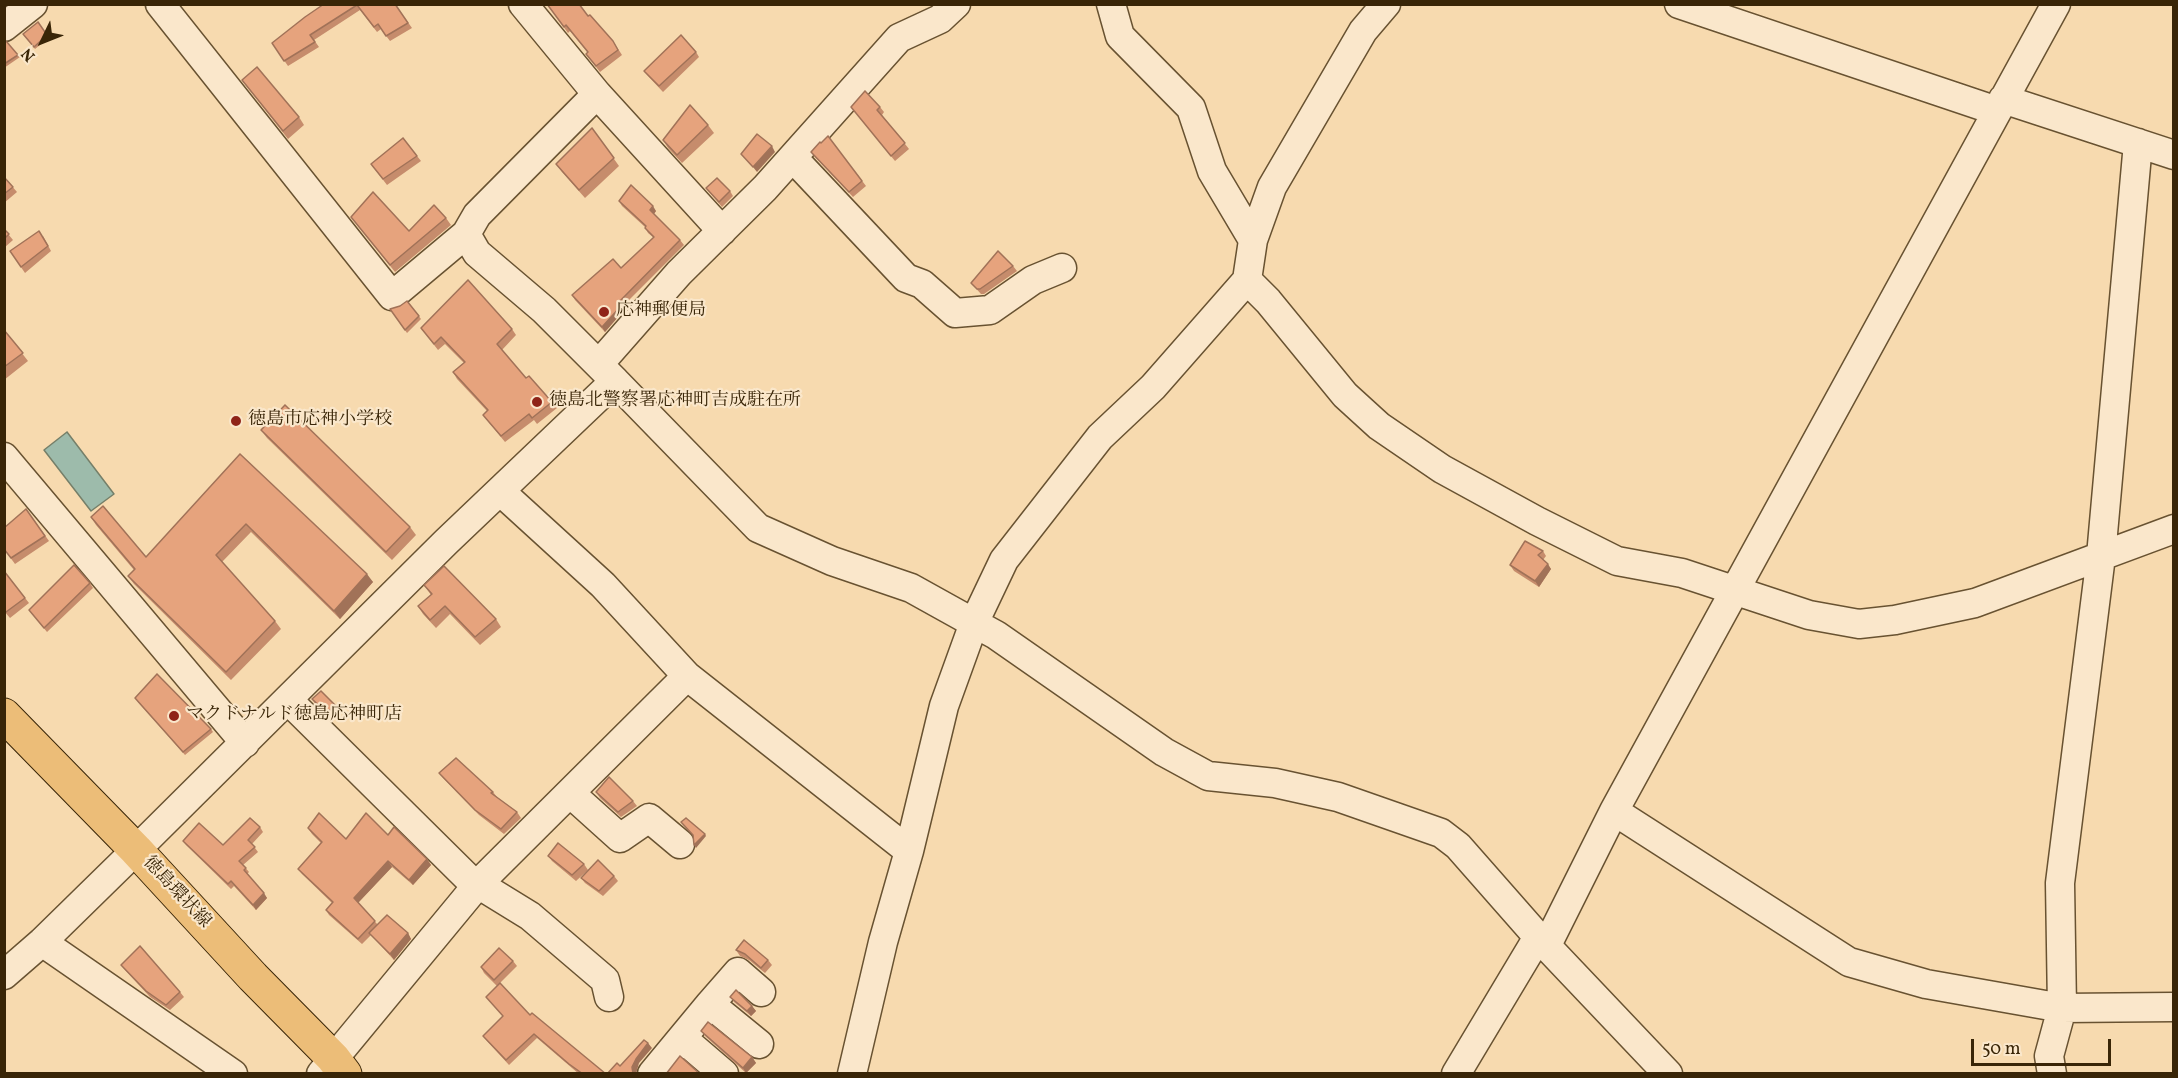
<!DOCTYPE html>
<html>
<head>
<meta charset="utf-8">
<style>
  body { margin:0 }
  #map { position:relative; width:2178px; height:1078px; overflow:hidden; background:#f7daaf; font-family:Vollkorn,serif }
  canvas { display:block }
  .frame { position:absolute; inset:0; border:6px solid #392507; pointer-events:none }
  .north { position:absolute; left:12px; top:12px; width:60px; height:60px; -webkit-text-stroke:4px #fae7cb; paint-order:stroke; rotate:227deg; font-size:16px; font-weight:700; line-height:24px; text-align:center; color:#392507 }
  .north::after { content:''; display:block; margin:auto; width:21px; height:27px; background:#392507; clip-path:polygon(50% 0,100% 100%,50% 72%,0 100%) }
  .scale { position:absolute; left:1971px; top:1039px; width:140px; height:27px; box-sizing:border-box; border:3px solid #392507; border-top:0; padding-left:8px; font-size:18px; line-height:21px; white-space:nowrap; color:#392507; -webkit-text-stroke:4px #fae7cb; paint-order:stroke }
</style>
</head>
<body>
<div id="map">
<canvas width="2178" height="1078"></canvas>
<div class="frame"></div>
<div class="north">N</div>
<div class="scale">50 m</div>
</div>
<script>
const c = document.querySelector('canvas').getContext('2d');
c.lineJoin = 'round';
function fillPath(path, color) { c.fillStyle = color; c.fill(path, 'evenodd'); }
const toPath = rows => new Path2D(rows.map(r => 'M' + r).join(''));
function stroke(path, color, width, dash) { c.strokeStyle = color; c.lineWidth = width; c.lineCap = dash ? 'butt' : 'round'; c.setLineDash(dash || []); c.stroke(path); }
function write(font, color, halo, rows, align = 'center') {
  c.font = font + ' Vollkorn,"Noto Serif JP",serif'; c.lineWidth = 4.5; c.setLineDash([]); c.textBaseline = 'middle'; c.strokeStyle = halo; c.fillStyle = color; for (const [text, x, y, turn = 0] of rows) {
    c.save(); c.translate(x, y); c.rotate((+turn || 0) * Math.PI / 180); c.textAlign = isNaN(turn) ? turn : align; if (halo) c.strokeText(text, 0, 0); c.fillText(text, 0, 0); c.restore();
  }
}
const water = toPath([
  [67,432,114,494,91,511,44,450,67,432]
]);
fillPath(water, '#9dbbab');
stroke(water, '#757f69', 1.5);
const minor = toPath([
  [160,4,392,296,466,234],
  [1111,4,1120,36,1191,108,1212,171,1253,240],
  [1679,4,1997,111],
  [4,27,33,4],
  [597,94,722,231],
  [2003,99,2174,155],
  [793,158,906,278,922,284,955,313,990,310,1033,280,1062,268],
  [1247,280,1268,301,1345,395,1379,426,1442,469,1537,521,1617,561,1682,573,1809,615,1859,624,1895,620,1975,603,2174,529],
  [599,364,679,273,765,188,899,38,940,19,956,4],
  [615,381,758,528,832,561,911,588,974,623,996,635,1164,752,1208,776,1275,783,1338,797,1441,833,1458,846,1538,937,1668,1074],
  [4,457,245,743],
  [500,491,603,585,687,676,909,851],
  [288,700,477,887],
  [570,793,620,838,649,818,680,844],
  [1614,811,1849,962,1926,984,2062,1008,2174,1007],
  [478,884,530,916,605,980,609,997],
  [42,942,233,1074],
  [1547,945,1614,811,2056,4],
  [4,975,42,942,136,850,446,542,615,381,544,310,477,253,466,234,477,215,597,94,523,4],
  [710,1004,738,972,761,992],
  [682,1038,724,1074],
  [321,1074,478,884,687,676],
  [652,1074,710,1004,759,1044],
  [852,1074,883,942,909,851,944,706,974,623,1004,560,1100,437,1153,387,1247,280,1253,240,1272,187,1363,31,1386,4],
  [1456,1074,1538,937],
  [2052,1074,2049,1056,2062,1008,2060,883,2101,556,2138,143]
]);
const major = toPath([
  [4,715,136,850,253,977,333,1058,345,1074]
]);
stroke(minor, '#685231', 31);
stroke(major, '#392507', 35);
stroke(minor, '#fae7cb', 28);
stroke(major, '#ecbd78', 33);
fillPath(toPath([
  [324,4,395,4,412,28,390,41,381,29,377,32,360,10,314,40,319,47,288,66,272,43],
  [547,4,588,16,613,41,622,55,600,72,586,54,588,53,570,31,568,33],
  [38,22,49,38,35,49,23,34],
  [4,42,20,57,4,68],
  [696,52,699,57,663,92,648,76,644,71],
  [242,80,299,117,304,125,288,139],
  [851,107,880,107,884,112,882,115,909,149,895,161],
  [708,125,714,133,682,163,668,148,663,140],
  [592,128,619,166,585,198,562,172,556,164],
  [828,136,866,186,853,197,815,157,811,152,821,143],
  [403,138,421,161,387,185,371,164],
  [4,177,17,192,4,203],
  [706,188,730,191,733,196,722,207],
  [619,201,656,211,654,214,680,240,684,245,622,307,624,310,605,332,575,300,572,295,621,268,654,238,648,233,645,227,622,206],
  [351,217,409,231,446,218,451,225,395,272],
  [4,229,13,240,4,248],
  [43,236,51,251,25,273,10,251],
  [1013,266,1017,271,984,294,981,294,971,283],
  [407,301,421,319,407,333,390,309,400,306],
  [421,328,512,329,516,335,502,350,526,378,552,402,557,408,537,424,534,420,505,442,483,415,487,411,457,379,453,372,464,363,445,344,438,350],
  [4,330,28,361,4,380],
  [261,430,410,527,416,535,392,560,267,438],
  [240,454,373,582,340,619,251,532,222,562,275,621,281,629,231,680,134,584,128,576,134,570,96,525,91,517,146,557],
  [26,509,49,541,15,564,4,549],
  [1543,551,1546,556,1543,560,1551,569,1539,587,1514,571,1510,565],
  [4,571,29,603,10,618,4,611],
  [90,583,93,588,47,632,29,610],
  [424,585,496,619,501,627,480,645,450,614,436,628,423,614,418,606,431,595],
  [312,699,335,705,339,711,330,719,316,705],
  [137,701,211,729,213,732,185,755],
  [439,773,493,792,497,797,517,812,521,818,504,834,479,815,443,778],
  [596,792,633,801,637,806,621,817,600,798],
  [260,827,263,832,252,844,258,852,243,865,249,872,247,874,267,898,256,910,234,886,231,889,186,845,183,841,223,845],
  [308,828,346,839,388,835,427,859,431,865,413,885,392,867,358,903,378,925,408,933,411,939,394,960,371,935,362,944,329,915,326,910,332,903,302,874,298,869,321,843,312,834],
  [548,856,584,864,588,870,576,881,552,861],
  [614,876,618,881,603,896,585,883,581,878],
  [736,950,768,960,772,965,765,973,749,960,740,956],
  [513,961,517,966,497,986,484,973,481,967],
  [121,965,180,992,184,997,170,1010,150,997,125,970],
  [486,997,530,1015,606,1074,579,1074,537,1038,509,1065,487,1041,483,1036,503,1016],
  [730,997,752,1006,756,1011,751,1016,734,1002],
  [701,1031,752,1057,756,1063,746,1073,705,1036]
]), '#c68c6c');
fillPath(toPath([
  [772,146,775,152,757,172,753,167],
  [653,206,656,211,653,215,650,210],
  [621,306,624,310,605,332,602,327],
  [1548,564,1551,569,1539,587,1535,581],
  [367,574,373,582,340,619,334,611],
  [705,834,706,836,696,848,694,845],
  [427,859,431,865,413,885,409,880],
  [388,861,392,867,357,904,354,898],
  [264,893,267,898,256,910,253,905],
  [408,933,411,939,394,960,390,954],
  [752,1006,756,1011,751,1016,747,1011],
  [648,1043,652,1048,639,1063,636,1074,633,1074,632,1067,636,1059],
  [752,1057,756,1063,746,1073,743,1068]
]), '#a17258');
const building = toPath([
  [324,4,395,4,408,23,386,36,378,24,374,27,357,5,310,35,315,42,284,61,272,43,305,17,324,4],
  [547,4,579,4,588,16,590,15,613,41,618,50,596,66,586,54,588,52,566,25,564,27,547,4],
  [38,22,47,35,34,47,23,34,38,22],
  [681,35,696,52,659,86,644,71,681,35],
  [6,41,18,55,4,64,4,42,6,41],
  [257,67,299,117,283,131,242,80,257,67],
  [865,91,880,107,877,110,905,143,891,156,851,107,865,91],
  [690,105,708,125,677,155,663,140,690,105],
  [592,128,614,158,579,190,556,164,592,128],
  [757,134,772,146,753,167,741,154,757,134],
  [828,136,862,181,849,192,811,152,820,142,821,143,828,136],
  [403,138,417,156,383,179,371,164,403,138],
  [4,177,13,187,4,194,4,177],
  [717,178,730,191,719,202,706,188,717,178],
  [631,185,653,206,650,210,680,240,618,303,621,306,602,327,572,295,613,259,621,268,654,237,645,228,646,226,619,201,631,185],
  [373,192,409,231,434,205,446,218,390,265,351,217,373,192],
  [4,229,9,234,4,239,4,229],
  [39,231,48,246,21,267,10,251,39,231],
  [998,251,1013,266,980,289,977,289,971,283,998,251],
  [468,280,512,329,497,344,526,378,529,376,552,402,532,418,529,414,501,436,483,415,488,410,453,372,465,362,441,337,434,344,421,328,468,280],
  [407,301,419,316,405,330,390,309,400,306,407,301],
  [4,330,23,353,4,367,4,330],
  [285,405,410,527,386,552,261,430,285,405],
  [240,454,367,574,334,611,246,524,216,555,275,621,226,672,128,576,135,569,91,517,103,506,146,557,240,454],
  [26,509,45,536,11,558,4,549,4,528,26,509],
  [1525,541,1543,551,1538,555,1548,564,1535,581,1510,565,1525,541],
  [74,565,90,583,44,628,29,610,74,565],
  [444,566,496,619,475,637,445,606,430,620,418,606,432,594,424,585,444,566],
  [4,571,25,598,6,612,4,610,4,571],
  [157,674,211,729,183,752,135,698,157,674],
  [321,691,335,705,327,713,312,699,321,691],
  [456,758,493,792,491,793,517,812,501,829,475,810,439,773,456,758],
  [609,777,633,801,618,812,596,792,609,777],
  [319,813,346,839,366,813,388,835,394,827,427,859,409,880,388,861,354,898,375,921,358,939,326,910,333,902,298,869,322,842,308,828,319,813],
  [250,818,260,827,248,840,255,847,239,861,246,868,244,870,264,893,253,905,231,881,228,884,183,841,199,823,223,845,250,818],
  [686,818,705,834,694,845,693,835,681,822,686,818],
  [558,843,584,864,572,875,548,856,558,843],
  [598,860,614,876,599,891,581,878,598,860],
  [387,915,408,933,390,954,369,933,387,915],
  [744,940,768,960,761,968,745,954,736,950,744,940],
  [140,946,180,992,166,1005,146,991,121,965,140,946],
  [499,948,513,961,494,980,481,967,499,948],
  [500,983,530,1015,532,1013,606,1074,583,1074,569,1064,534,1034,506,1060,483,1036,503,1016,486,997,500,983],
  [736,990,752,1006,747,1011,730,997,736,990],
  [708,1022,752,1057,743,1068,701,1031,708,1022],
  [644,1040,648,1043,636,1059,632,1067,633,1074,607,1074,617,1063,620,1066,644,1040],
  [680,1056,700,1074,666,1074,680,1056]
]);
fillPath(building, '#e6a37d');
stroke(building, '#a17258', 1.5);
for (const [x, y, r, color] of [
  [604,312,6,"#8f2418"],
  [537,402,6,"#8f2418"],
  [236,421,6,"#8f2418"],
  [174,716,6,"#8f2418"]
]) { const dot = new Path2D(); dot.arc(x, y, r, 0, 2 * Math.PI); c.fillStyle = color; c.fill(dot); stroke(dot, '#fae7cb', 2); }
write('18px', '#392507', '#fae7cb', [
  ["応神郵便局",616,312],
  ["徳島北警察署応神町吉成駐在所",549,402],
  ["徳島市応神小学校",248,421],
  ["マクドナルド徳島応神町店",186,716]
], 'left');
write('18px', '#392507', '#fae7cb', [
  ["徳島環状線",176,893,47]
]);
</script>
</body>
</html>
